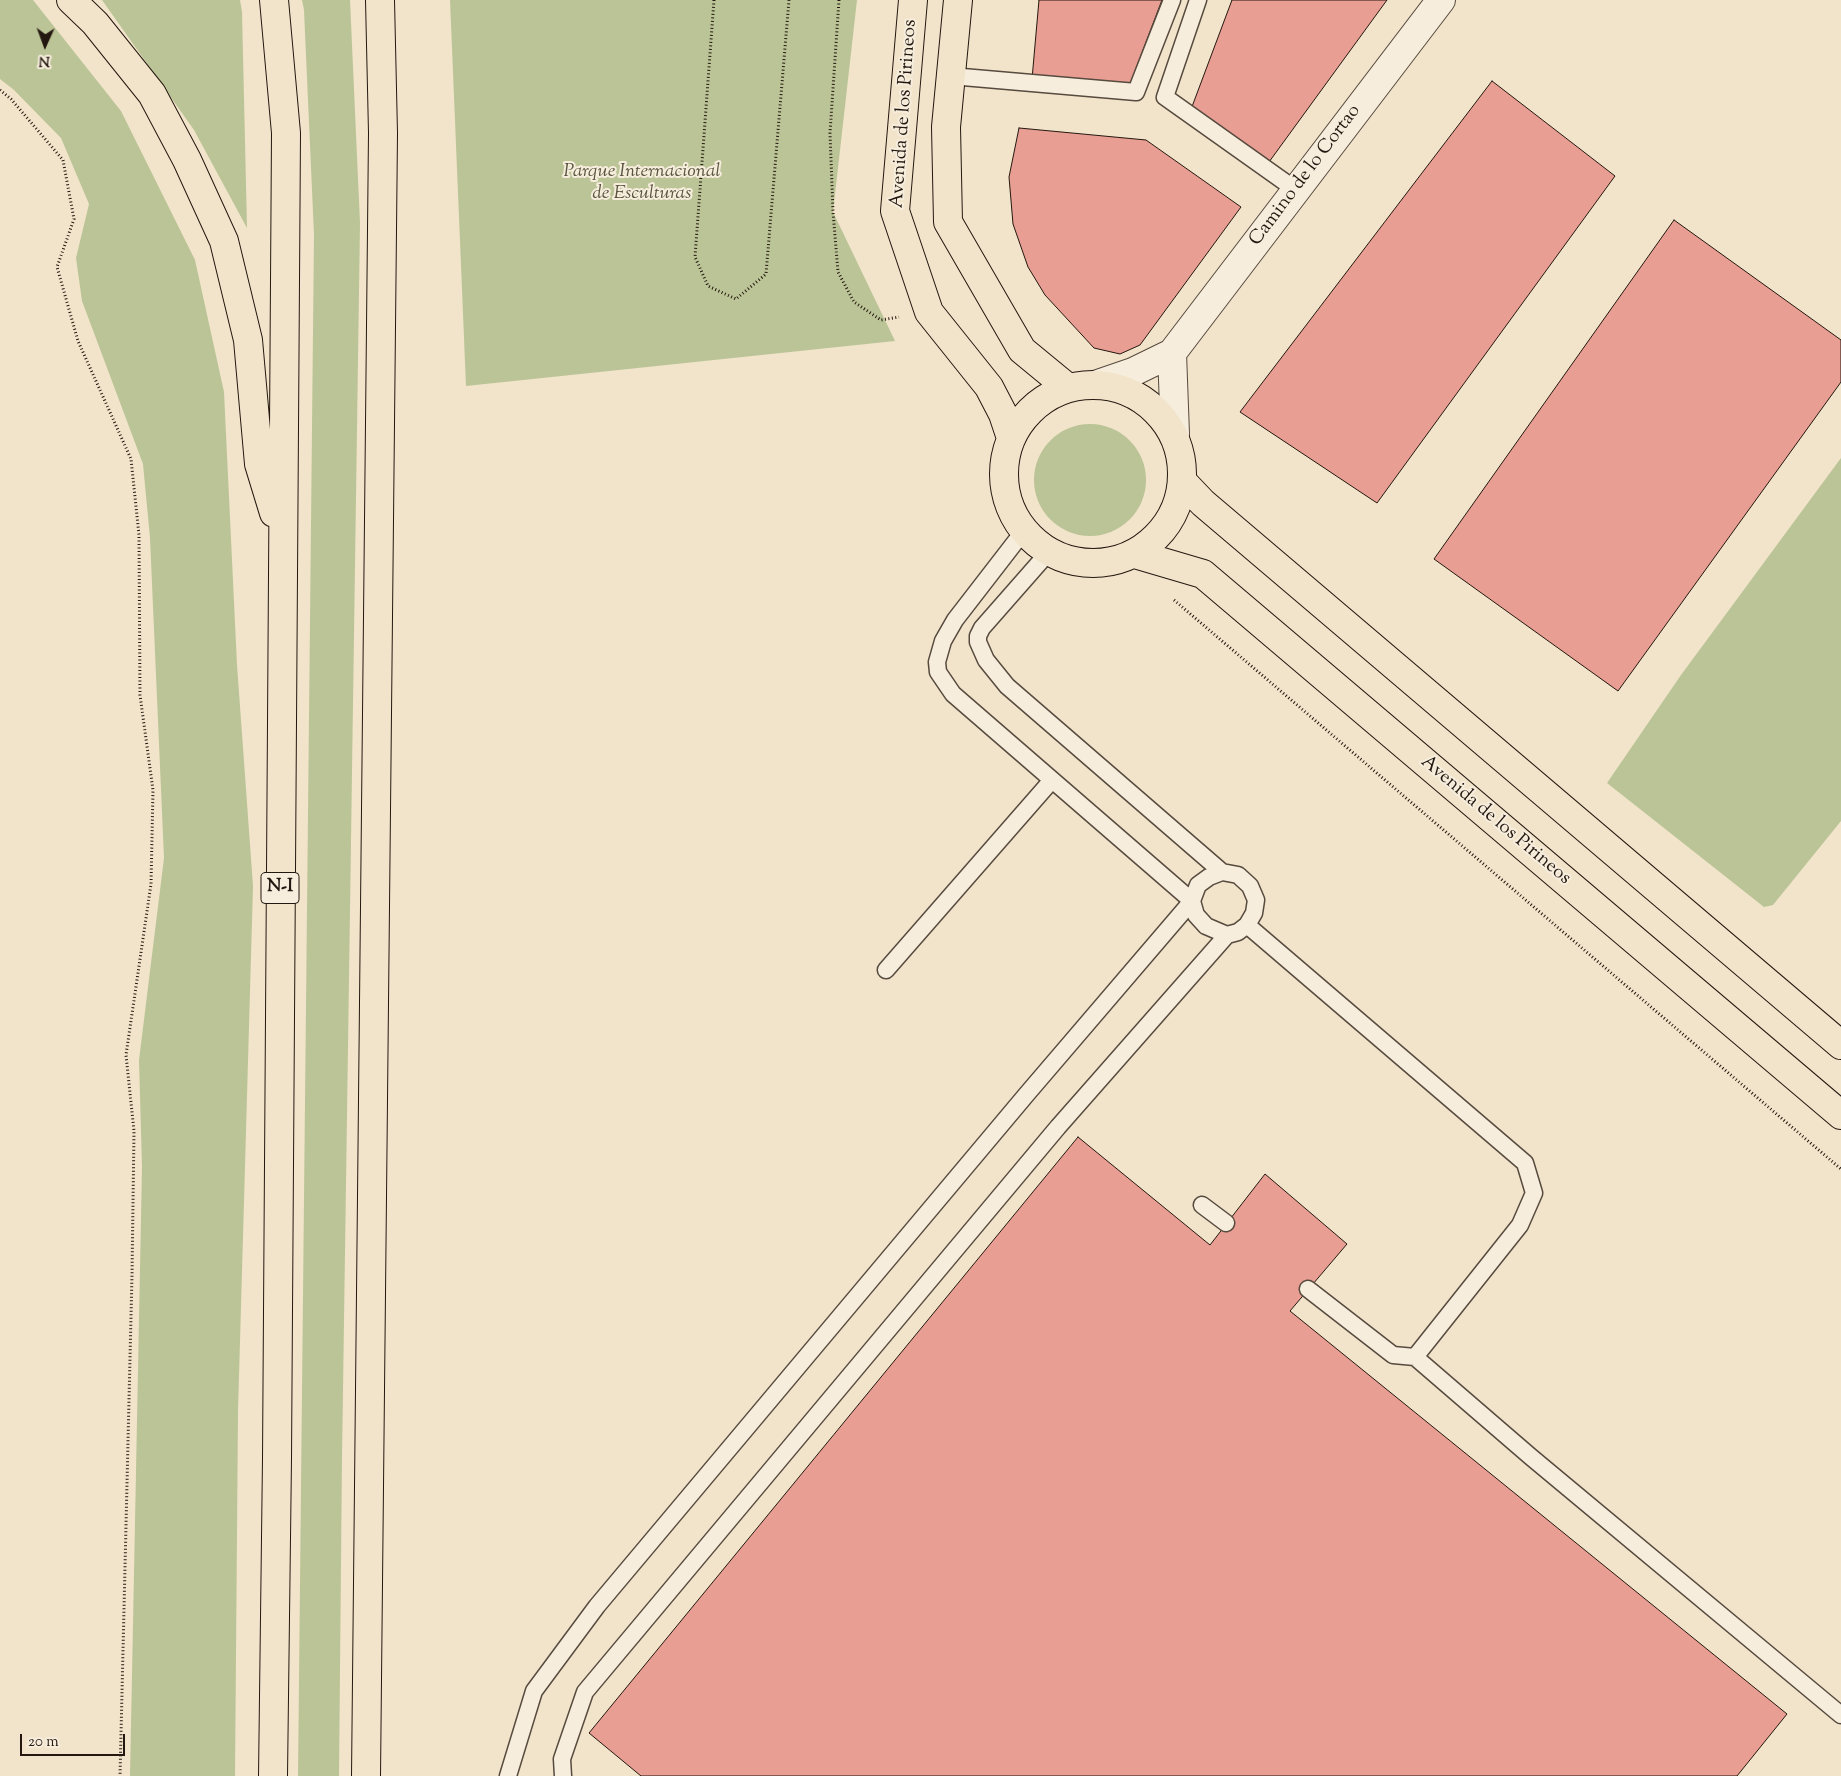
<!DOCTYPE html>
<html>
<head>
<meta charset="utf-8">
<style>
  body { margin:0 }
  #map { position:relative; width:1841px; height:1776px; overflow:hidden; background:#f1e4ca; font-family:"Sorts Mill Goudy",serif }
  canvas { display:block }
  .north { position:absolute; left:20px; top:20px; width:50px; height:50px; -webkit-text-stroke:4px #f6eddd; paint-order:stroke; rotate:182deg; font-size:14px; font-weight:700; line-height:20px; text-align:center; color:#24170f }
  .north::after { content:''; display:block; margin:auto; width:18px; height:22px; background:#24170f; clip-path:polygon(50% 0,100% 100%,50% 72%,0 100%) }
  .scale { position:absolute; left:20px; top:1734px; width:105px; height:22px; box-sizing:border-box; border:2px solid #24170f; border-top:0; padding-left:6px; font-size:15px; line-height:18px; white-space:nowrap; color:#24170f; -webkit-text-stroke:4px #f6eddd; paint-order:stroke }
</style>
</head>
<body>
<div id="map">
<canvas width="1841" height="1776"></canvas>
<div class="north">N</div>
<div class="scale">20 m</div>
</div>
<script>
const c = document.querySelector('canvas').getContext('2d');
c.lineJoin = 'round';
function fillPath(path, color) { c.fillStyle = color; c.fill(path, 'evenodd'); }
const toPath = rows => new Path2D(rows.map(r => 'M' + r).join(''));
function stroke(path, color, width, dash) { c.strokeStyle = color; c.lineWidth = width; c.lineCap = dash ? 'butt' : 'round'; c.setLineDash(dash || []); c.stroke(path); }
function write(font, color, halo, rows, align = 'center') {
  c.font = font + ' "Sorts Mill Goudy",serif'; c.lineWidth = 4; c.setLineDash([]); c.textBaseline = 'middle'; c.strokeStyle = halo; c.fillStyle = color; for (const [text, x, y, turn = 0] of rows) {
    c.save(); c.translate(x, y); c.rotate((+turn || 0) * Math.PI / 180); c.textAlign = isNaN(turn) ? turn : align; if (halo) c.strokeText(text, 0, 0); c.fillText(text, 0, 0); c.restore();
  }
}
fillPath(toPath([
  [0,0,33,0,121,111,195,260,224,392,237,665,253,886,238,1411,235,1776,130,1776,142,1167,139,1060,164,858,150,538,143,464,82,301,76,258,89,204,61,138,14,90,0,79],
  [102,0,240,0,242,12,247,228,194,130],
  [302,0,350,0,360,223,342,1457,339,1776,298,1776,314,235,304,10],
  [450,0,857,0,833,212,895,341,466,386],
  '1034 480a56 56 0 1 1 112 0a56 56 0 1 1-112 0Z',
  [1841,458,1841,821,1773,905,1764,907,1607,783,1681,675]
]), '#bbc496');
const building = toPath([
  [1039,0,1162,0,1129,87,1032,79,1039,0],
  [1232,0,1387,0,1269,162,1190,112,1232,0],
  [1492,81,1615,176,1377,503,1240,412,1492,81],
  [1019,128,1146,140,1241,207,1140,345,1120,354,1094,348,1045,295,1028,267,1013,224,1009,177,1019,128],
  [1674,220,1841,340,1841,382,1618,691,1434,559,1674,220],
  [1078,1137,1210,1245,1265,1174,1347,1244,1290,1311,1787,1714,1737,1776,641,1776,589,1733,1078,1137]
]);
fillPath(building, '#e89e93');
stroke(building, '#24170f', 1);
const service = toPath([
  [1198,0,1165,97,1296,190],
  [951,76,1136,92,1172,0],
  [1047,554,982,628,978,636,978,642,986,660,1007,686,1222,872,1238,875,1250,886,1256,900,1254,913,1247,925,1238,932,1227,935,1206,926,1196,915,1192,901,1198,885,1209,877,1222,872],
  [1247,925,1525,1163,1534,1193,1520,1225,1415,1357,1531,1457,1841,1715],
  [886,970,1052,780],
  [1202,1205,1226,1223],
  [1308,1289,1393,1355,1415,1357],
  [508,1776,534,1691,597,1606,1026,1095,1192,901,953,694,938,672,937,662,943,641,955,620,1023,532],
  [563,1776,562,1759,585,1692,1058,1127,1227,935]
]);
const minor = toPath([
  [1172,353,1175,434],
  [1098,384,1133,372,1172,353,1441,0]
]);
const primary = toPath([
  [913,0,895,211,929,312,989,387,1003,414,1011,438],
  [958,0,946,127,948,222,1022,350,1067,387],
  '1004 474a89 89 0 1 1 178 0a89 89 0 1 1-178 0Z',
  [1184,483,1203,503,1236,531,1841,1045],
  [1135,554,1203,574,1841,1115]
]);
const motorway = toPath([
  [71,0,95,23,152,94,187,160,224,241,248,340,259,464,274,513],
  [273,1776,277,1458,286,133,274,0],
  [366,1776,383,133,380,0]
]);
stroke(service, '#574a3e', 19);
stroke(minor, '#574a3e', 30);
stroke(primary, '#24170f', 30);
stroke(motorway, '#24170f', 30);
stroke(toPath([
  [714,0,695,257,708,286,736,299,766,274,789,0],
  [839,0,830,133,833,212,838,272,854,302,881,320,899,317],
  [0,90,11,99,63,160,74,219,57,267,78,341,131,459,139,535,140,695,153,790,151,884,126,1055,134,1131,132,1275,120,1776],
  [1174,600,1841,1169]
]), '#24170f', 3, [1, 2.5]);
stroke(service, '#f6eddd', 16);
stroke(minor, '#f6eddd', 28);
stroke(primary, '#f1e4ca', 28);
stroke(motorway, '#f1e4ca', 28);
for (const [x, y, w] of [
  [280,888,38]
]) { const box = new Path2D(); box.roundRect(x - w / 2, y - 15.5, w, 31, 4); c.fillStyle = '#f6eddd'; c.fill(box); stroke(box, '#24170f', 1); }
write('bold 18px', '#24170f', null, [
  ["N-I",280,888]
]);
write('19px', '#24170f', '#f6eddd', [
  ["Avenida de los Pirineos",905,114,-86],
  ["Camino de lo Cortao",1306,176,-53],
  ["Avenida de los Pirineos",1495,821,40]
]);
write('italic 19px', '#59543e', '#f6eddd', [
  ["Parque Internacional",642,173],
  ["de Esculturas",642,195]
]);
</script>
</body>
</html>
